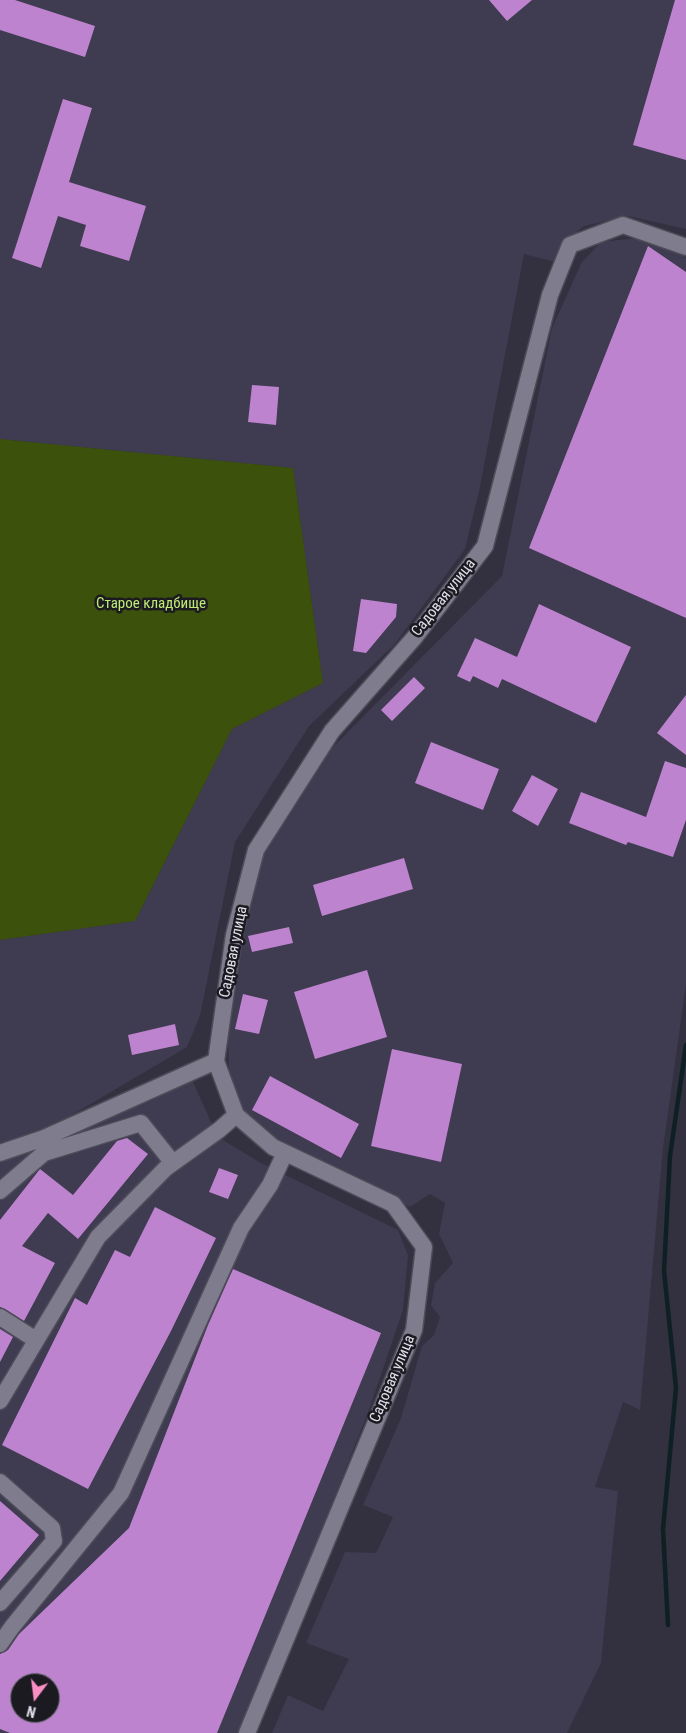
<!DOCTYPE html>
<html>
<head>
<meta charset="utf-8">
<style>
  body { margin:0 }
  #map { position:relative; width:686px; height:1733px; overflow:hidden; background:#333040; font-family:"Roboto Condensed",sans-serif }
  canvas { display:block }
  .north { position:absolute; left:10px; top:1673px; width:50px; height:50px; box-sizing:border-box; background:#1b1a21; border:1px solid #6b6972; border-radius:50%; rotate:195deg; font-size:14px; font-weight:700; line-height:20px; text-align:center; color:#e2e0eb }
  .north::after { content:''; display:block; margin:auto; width:18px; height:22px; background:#fb8fc5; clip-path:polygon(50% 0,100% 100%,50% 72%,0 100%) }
</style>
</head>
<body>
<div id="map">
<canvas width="686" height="1733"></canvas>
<div class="north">N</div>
</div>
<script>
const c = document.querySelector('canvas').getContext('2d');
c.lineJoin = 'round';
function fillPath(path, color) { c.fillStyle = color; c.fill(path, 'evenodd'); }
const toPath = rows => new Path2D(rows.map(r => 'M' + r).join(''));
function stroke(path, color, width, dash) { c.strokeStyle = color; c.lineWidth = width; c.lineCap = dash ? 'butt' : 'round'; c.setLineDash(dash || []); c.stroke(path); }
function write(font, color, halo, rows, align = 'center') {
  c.font = font + ' "Roboto Condensed",sans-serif'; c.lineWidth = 5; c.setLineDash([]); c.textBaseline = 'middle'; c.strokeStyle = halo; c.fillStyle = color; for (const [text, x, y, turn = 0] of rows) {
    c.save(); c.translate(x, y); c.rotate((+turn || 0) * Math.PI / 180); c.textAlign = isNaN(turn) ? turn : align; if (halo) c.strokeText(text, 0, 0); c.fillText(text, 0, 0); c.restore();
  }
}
fillPath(toPath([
  [0,0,686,0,686,229,628,216,584,226,569,238,556,262,524,254,480,487,465,549,394,645,309,726,235,842,200,1016,187,1047,40,1134,0,1147,0,940,135,921,232,729,323,683,293,468,0,439],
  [638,238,671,247,686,258,686,985,663,1148,640,1410,623,1402,595,1487,618,1491,601,1663,567,1733,272,1733,288,1695,323,1711,349,1659,306,1643,345,1552,376,1553,393,1517,363,1505,401,1418,422,1346,434,1335,440,1317,431,1305,435,1283,453,1263,439,1234,445,1203,430,1194,410,1207,251,1135,230,1104,228,1034,238,950,268,840,327,753,502,576,552,328,582,262,601,242],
  [191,1078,218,1137,261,1163,398,1230,408,1255,403,1310,369,1410,241,1733,0,1733,0,1161,153,1100],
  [20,1683,50,1683,50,1713,20,1713]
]), '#3f3b50');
fillPath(toPath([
  [0,439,293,468,323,683,232,729,135,921,0,940]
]), '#3c510c');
stroke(toPath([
  [668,1625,663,1529,676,1388,664,1271,670,1156,686,1045]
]), '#0f2025', 4.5);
fillPath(toPath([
  [0,0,15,0,95,26,85,57,0,30],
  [489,0,532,0,507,21],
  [675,0,686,0,686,160,633,145],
  [63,99,92,108,69,182,146,206,129,261,80,246,86,225,58,216,41,268,12,258],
  [648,246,686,272,686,618,529,548],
  [252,385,279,387,276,425,248,422],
  [361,599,397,604,396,617,366,653,353,651],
  [539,604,631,647,596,723,502,679,498,688,473,676,470,682,457,676,475,638,517,657],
  [414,677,425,688,392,721,381,710],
  [686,695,686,755,657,733],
  [431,742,499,769,483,810,415,783],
  [665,761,686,768,686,820,673,857,628,842,626,845,569,823,581,792,646,817],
  [532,775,558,789,538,826,512,811],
  [404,858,413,889,322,916,313,885],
  [289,927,293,943,252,952,248,936],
  [367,970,387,1037,315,1059,294,992],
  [243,994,268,1000,259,1034,235,1029],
  [175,1024,179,1045,132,1055,128,1035],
  [392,1049,462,1064,441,1162,371,1146],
  [270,1076,359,1124,341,1158,252,1110],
  [127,1138,148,1154,78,1239,48,1213,22,1246,55,1263,24,1321,5,1309,0,1307,0,1220,40,1169,73,1195,117,1141],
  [219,1168,238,1175,228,1199,209,1192],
  [155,1207,216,1238,171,1331,88,1489,2,1445,75,1298,87,1305,115,1250,130,1257],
  [233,1269,381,1333,217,1733,10,1733,0,1729,0,1654,8,1650,19,1634,129,1528,208,1325],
  [20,1683,50,1683,50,1713,20,1713],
  [0,1329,13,1337,0,1362],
  [0,1501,39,1535,0,1581]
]), '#bd83ce');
const minor = toPath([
  [0,1153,44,1138,216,1061],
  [0,1191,44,1153,141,1123,173,1163],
  [0,1317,36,1340],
  [0,1401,98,1237,166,1168,219,1130,236,1115],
  [0,1482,52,1528,54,1541,0,1603],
  [0,1644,12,1627,121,1493,241,1228,270,1185,285,1153],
  [247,1733,414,1330,424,1247,393,1204,273,1147,236,1115,216,1061,234,935,256,850,332,731,414,638,485,546,550,295,570,245,623,225,686,247]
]);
stroke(minor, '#4f4c59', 19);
stroke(minor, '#7f7c8e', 16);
write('15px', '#e2e0eb', '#1b1a21', [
  ["Садовая улица",444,598,-52],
  ["Садовая улица",234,952,-79],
  ["Садовая улица",393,1379,-67]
]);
write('15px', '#bfea75', '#1b1a21', [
  ["Старое кладбище",151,604]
]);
</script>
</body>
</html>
